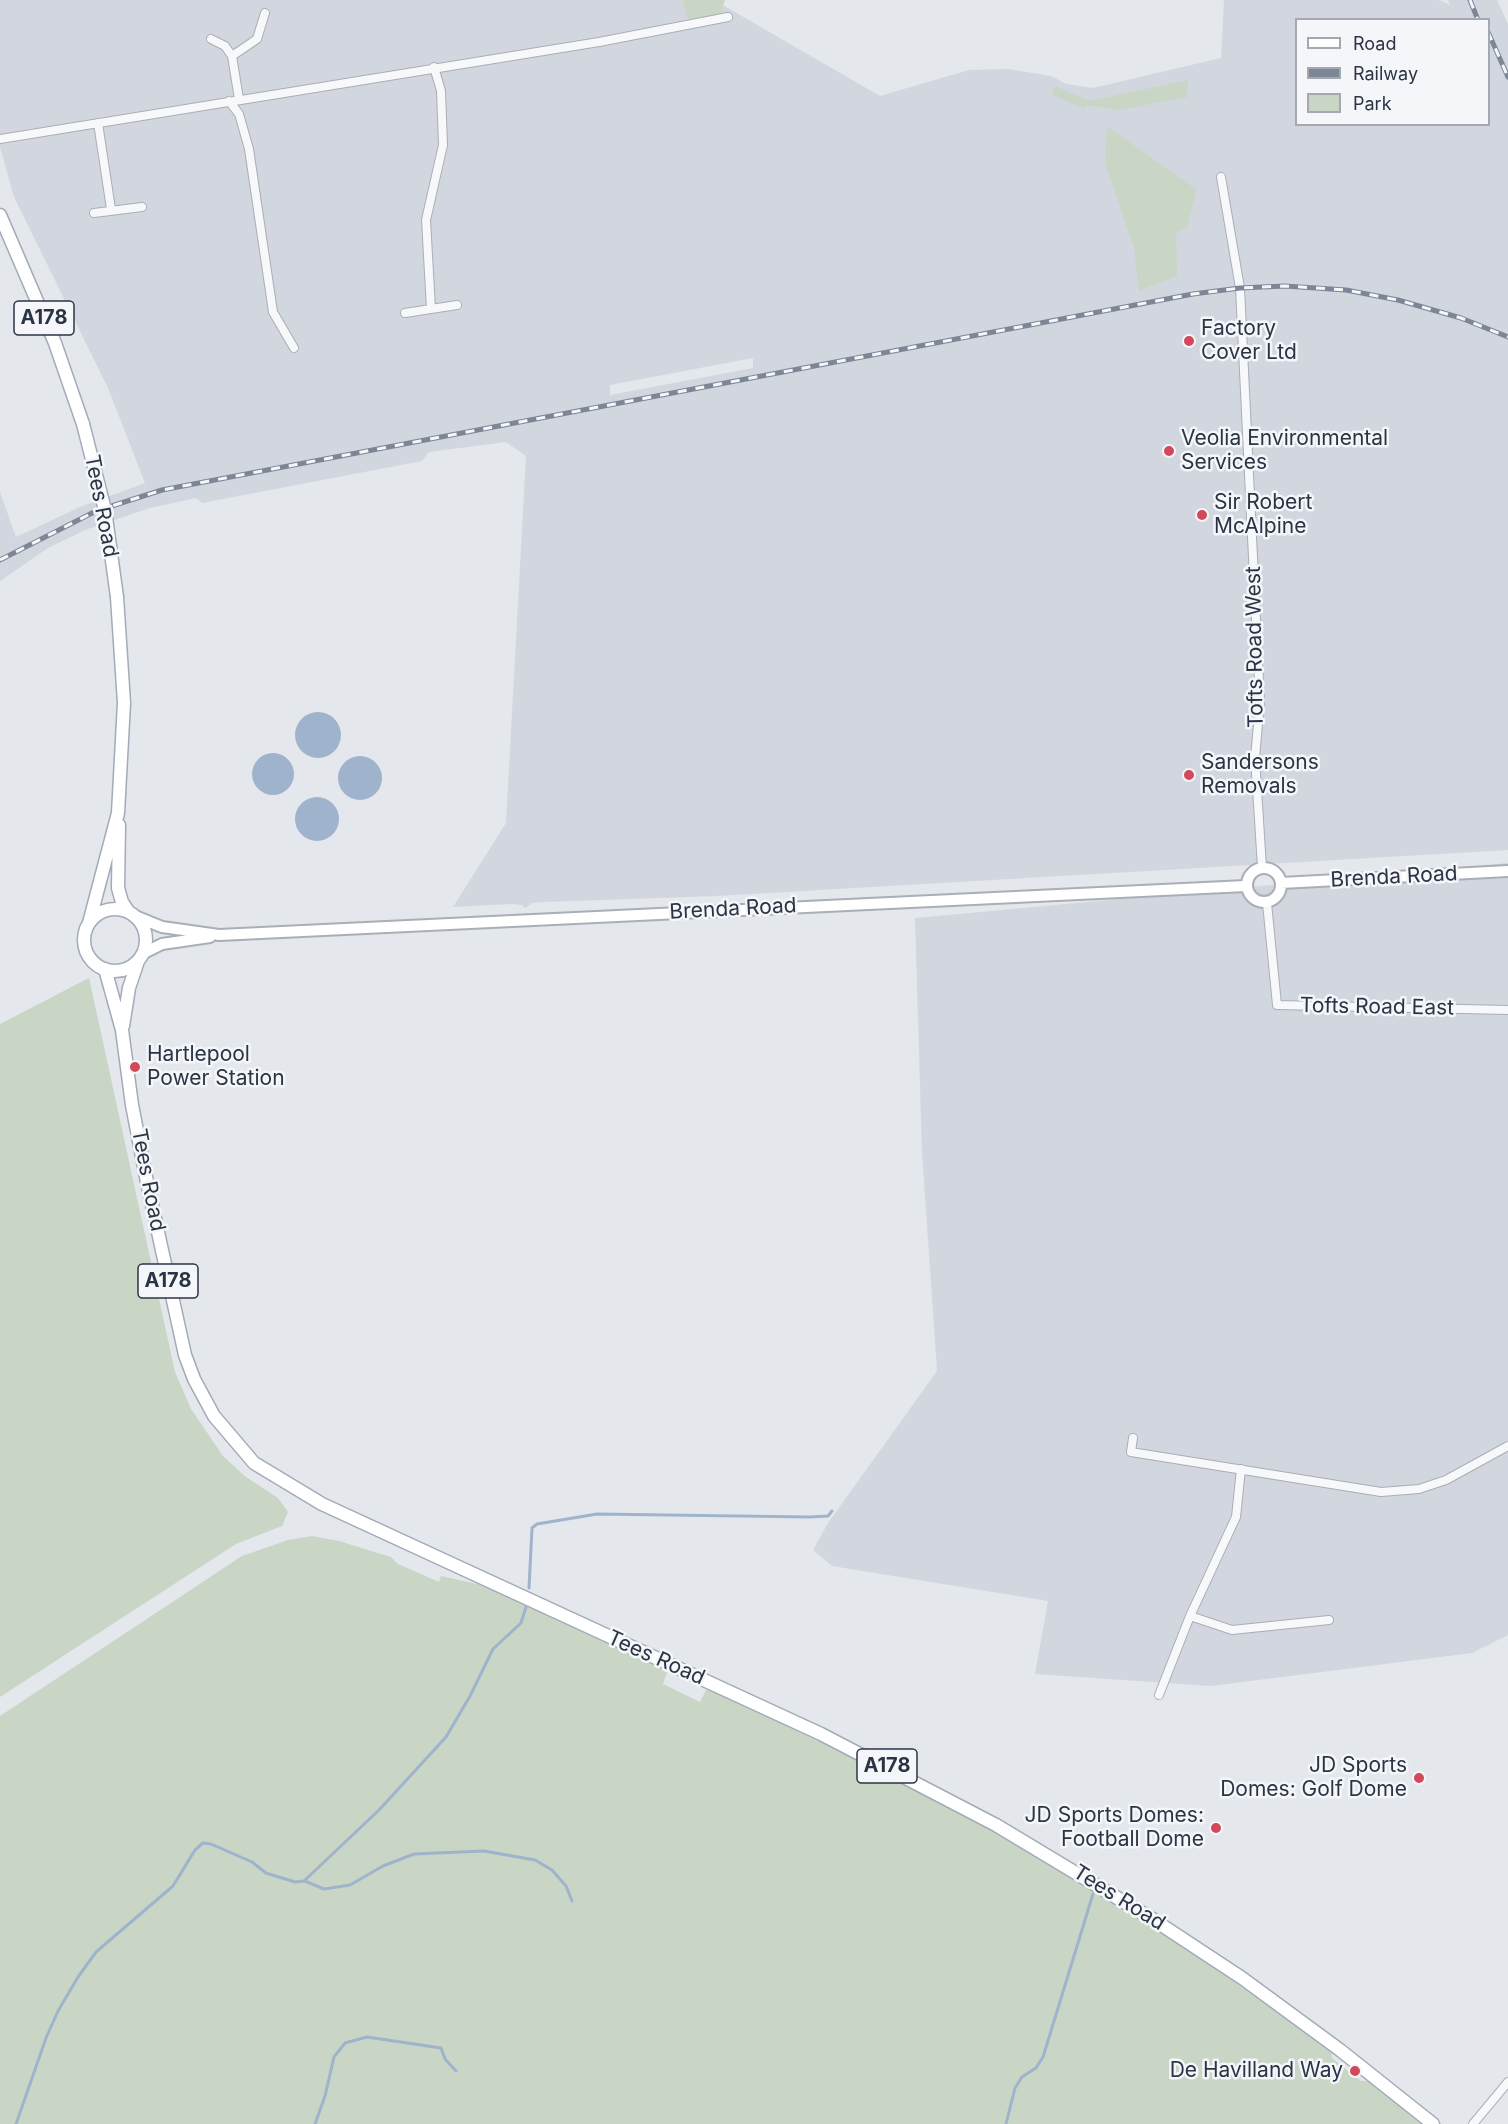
<!DOCTYPE html>
<html>
<head>
<meta charset="utf-8">
<style>
  body { margin:0 }
  #map { position:relative; width:1508px; height:2124px; overflow:hidden; background:#e4e7ec; font-family:Inter,sans-serif }
  canvas { display:block }
  .legend { position:absolute; left:1295px; top:18px; width:195px; height:108px; box-sizing:border-box; background:#f4f6f9; border:2px solid #a4a8b1; margin:0; padding:8px 10px; list-style:none; font-size:18px; color:#2b3445 }
  .legend li { display:flex; align-items:center; gap:12px; height:30px }
  .legend b { width:30px; border:2px solid #a4a8b1 }
</style>
</head>
<body>
<div id="map">
<canvas width="1508" height="2124"></canvas>
<ul class="legend">
<li><b style="height:8px;background:#fff"></b>Road</li>
<li><b style="height:8px;background:#7d8696"></b>Railway</li>
<li><b style="height:16px;background:#c9d6c5"></b>Park</li>
</ul>
</div>
<script>
const c = document.querySelector('canvas').getContext('2d');
c.lineJoin = 'round';
function fillPath(path, color) { c.fillStyle = color; c.fill(path, 'evenodd'); }
const toPath = rows => new Path2D(rows.map(r => 'M' + r).join(''));
function stroke(path, color, width, dash) { c.strokeStyle = color; c.lineWidth = width; c.lineCap = dash ? 'butt' : 'round'; c.setLineDash(dash || []); c.stroke(path); }
function write(font, color, halo, rows, align = 'center') {
  c.font = font + ' Inter,sans-serif'; c.lineWidth = 5; c.setLineDash([]); c.textBaseline = 'middle'; c.strokeStyle = halo; c.fillStyle = color; for (const [text, x, y, turn = 0] of rows) {
    c.save(); c.translate(x, y); c.rotate((+turn || 0) * Math.PI / 180); c.textAlign = isNaN(turn) ? turn : align; if (halo) c.strokeText(text, 0, 0); c.fillText(text, 0, 0); c.restore();
  }
}
fillPath(toPath([
  [0,0,714,0,880,96,969,70,1008,69,1051,76,1066,84,1093,88,1221,58,1224,0,1439,0,1450,5,1448,0,1497,0,1508,24,1508,850,717,896,544,902,532,903,525,908,522,905,512,904,453,907,506,823,526,456,506,442,429,452,422,461,202,503,196,498,150,508,85,530,48,548,0,581,0,492,16,537,80,507,145,483,108,388,14,197,0,147],
  [1296,20,1488,20,1488,124,1296,124],
  [753,358,753,368,610,395,610,385],
  [1508,863,1508,1635,1472,1653,1211,1686,1035,1674,1048,1601,832,1566,813,1550,828,1523,937,1371,922,1152,915,918]
]), '#d2d6de');
fillPath(toPath([
  [685,0,725,0,720,16,689,22,683,1],
  [1188,80,1187,97,1119,110,1087,105,1084,108,1052,95,1055,86,1089,101],
  [1107,126,1197,190,1187,227,1176,234,1177,276,1139,291,1134,248,1105,162],
  [89,978,175,1372,191,1409,223,1456,246,1477,278,1498,288,1512,282,1526,236,1544,0,1697,0,1024],
  [312,1536,339,1541,391,1557,398,1564,439,1582,441,1576,482,1585,668,1669,663,1684,700,1702,706,1690,713,1690,944,1802,1130,1911,1205,1961,1331,2051,1332,2058,1361,2081,1368,2081,1421,2124,0,2124,0,1716,242,1556,288,1540]
]), '#c9d6c5');
fillPath(toPath([
  '295 735a23 23 0 1 1 46 0a23 23 0 1 1-46 0Z',
  '252 774a21 21 0 1 1 42 0a21 21 0 1 1-42 0Z',
  '338 778a22 22 0 1 1 44 0a22 22 0 1 1-44 0Z',
  '295 819a22 22 0 1 1 44 0a22 22 0 1 1-44 0Z'
]), '#9fb4cc');
stroke(toPath([
  [529,1588,532,1528,537,1524,597,1514,809,1517,828,1516,832,1511],
  [305,1881,324,1889,350,1885,383,1866,414,1854,484,1851,535,1860,552,1870,566,1886,572,1901],
  [16,2124,46,2038,58,2011,78,1977,96,1952,173,1886,195,1850,203,1843,211,1844,252,1862,266,1873,295,1882,304,1881,379,1810,446,1737,470,1696,493,1649,521,1623,526,1607],
  [315,2124,325,2096,334,2057,345,2043,367,2037,441,2048,445,2059,456,2071],
  [1006,2124,1015,2088,1022,2077,1036,2068,1043,2057,1093,1894]
]), '#9fb4cc', 3);
const street = toPath([
  [211,39,225,46,232,56,239,99],
  [232,56,257,39,265,13],
  [229,101,239,114,249,149,273,312,294,348],
  [98,123,111,209],
  [0,139,599,42,728,17],
  [1221,177,1240,288,1260,702,1255,758,1262,867],
  [94,213,142,207],
  [431,309,426,220,443,145,441,91,434,67],
  [405,313,457,305],
  [1267,903,1277,1005,1508,1010],
  [1133,1438,1131,1452,1381,1492,1419,1489,1446,1480,1508,1446],
  [1190,1616,1232,1630,1329,1620],
  [1159,1695,1190,1616,1236,1517,1241,1469],
  [1473,2124,1508,2082]
]);
const secondary = toPath([
  '1247 885a17 17 0 1 1 34 0a17 17 0 1 1-34 0Z',
  [1281,883,1508,871],
  [135,916,162,927,219,935,1246,886],
  [142,954,162,944,210,937]
]);
const primary = toPath([
  [0,215,55,343,83,424],
  [119,825,118,888,122,902,128,911],
  '84 940a31 31 0 1 1 62 0a31 31 0 1 1-62 0Z',
  [89,923,118,813,124,703,117,597],
  [105,969,122,1030,132,1105,147,1182,185,1355,194,1379,214,1416,254,1463,322,1504,821,1734,996,1825,1154,1920,1242,1978,1340,2050,1433,2124],
  [123,1026,129,988,138,961]
]);
stroke(street, '#a9aeb7', 10);
stroke(secondary, '#a9aeb7', 14);
stroke(primary, '#a3abb8', 15);
stroke(street, '#f7f8fa', 8);
stroke(secondary, '#fff', 10);
stroke(primary, '#fff', 12);
const rail = toPath([
  [1470,0,1478,20],
  [1488,32,1508,77],
  [0,560,96,511,162,490,1193,294,1240,288,1285,286,1346,290,1398,300,1461,318,1508,337]
]);
stroke(rail, '#7d8696', 5);
stroke(rail, '#f4f6f9', 3, [9]);
const primaryBridge = toPath([
  [83,424,105,510,117,597]
]);
stroke(primaryBridge, '#a3abb8', 15, []);
stroke(primaryBridge, '#fff', 12);
for (const [x, y, r, color] of [
  [1189,341,6,"#d1495b"],
  [1169,451,6,"#d1495b"],
  [1202,515,6,"#d1495b"],
  [1189,775,6,"#d1495b"],
  [135,1067,6,"#d1495b"],
  [1419,1778,6,"#d1495b"],
  [1216,1828,6,"#d1495b"],
  [1355,2071,6,"#d1495b"]
]) { const dot = new Path2D(); dot.arc(x, y, r, 0, 2 * Math.PI); c.fillStyle = color; c.fill(dot); stroke(dot, '#f4f6f9', 2); }
for (const [x, y, w] of [
  [44,318,60],
  [168,1281,60],
  [887,1766,60]
]) { const box = new Path2D(); box.roundRect(x - w / 2, y - 17, w, 34, 4.5); c.fillStyle = '#f4f6f9'; c.fill(box); stroke(box, '#2b3445', 1.5); }
write('bold 20px', '#2b3445', null, [
  ["A178",44,318],
  ["A178",168,1281],
  ["A178",887,1766]
]);
write('21px', '#2b3445', '#f4f6f9', [
  ["Factory",1201,329],
  ["Cover Ltd",1201,353],
  ["Veolia Environmental",1181,439],
  ["Services",1181,463],
  ["Sir Robert",1214,503],
  ["McAlpine",1214,527],
  ["Sandersons",1201,763],
  ["Removals",1201,787],
  ["Hartlepool",147,1055],
  ["Power Station",147,1079],
  ["JD Sports",1407,1766,"right"],
  ["Domes: Golf Dome",1407,1790,"right"],
  ["JD Sports Domes:",1204,1816,"right"],
  ["Football Dome",1204,1840,"right"],
  ["De Havilland Way",1343,2071,"right"]
], 'left');
write('21px', '#2b3445', '#f4f6f9', [
  ["Tees Road",101,506,79],
  ["Tofts Road West",1255,647,-91],
  ["Brenda Road",1394,877,-3],
  ["Brenda Road",733,909,-3],
  ["Tofts Road East",1377,1007,1],
  ["Tees Road",148,1180,79],
  ["Tees Road",656,1658,24],
  ["Tees Road",1119,1898,32]
]);
</script>
</body>
</html>
